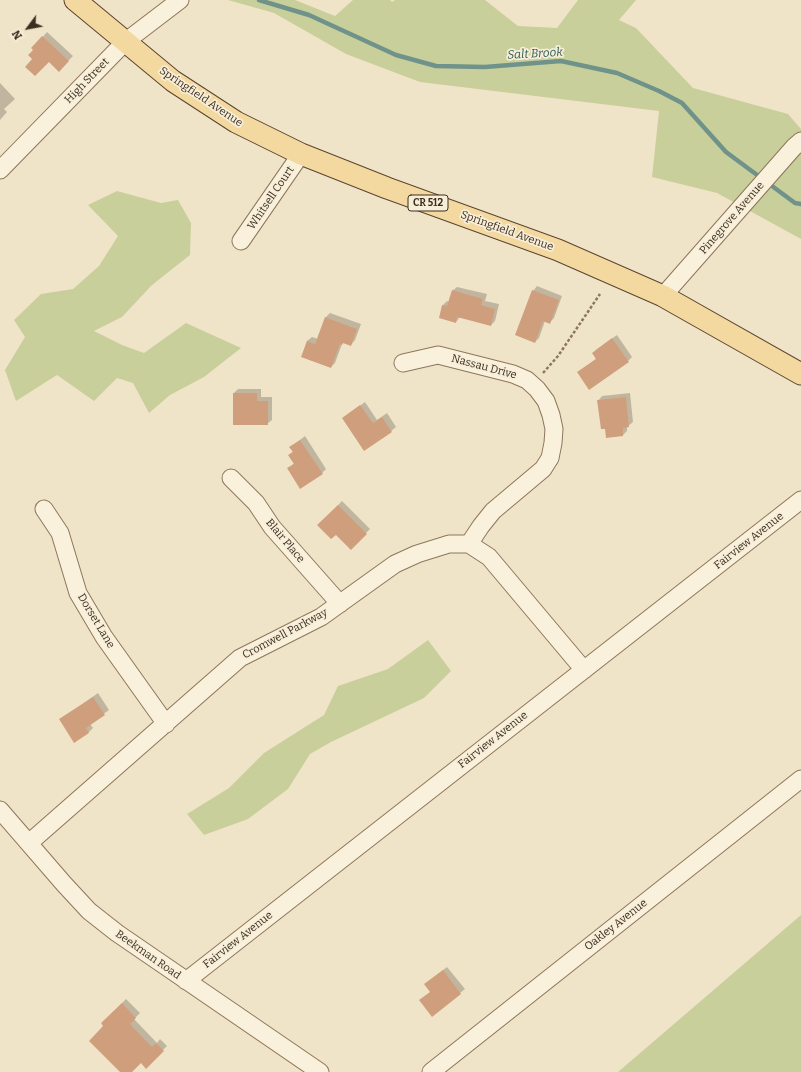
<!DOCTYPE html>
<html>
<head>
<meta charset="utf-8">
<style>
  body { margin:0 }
  #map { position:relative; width:801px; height:1072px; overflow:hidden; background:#f0e4c8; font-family:Bitter,serif }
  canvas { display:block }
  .north { position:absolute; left:8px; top:8px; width:40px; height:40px; -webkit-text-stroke:3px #f7eed8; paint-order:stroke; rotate:238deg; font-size:11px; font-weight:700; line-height:16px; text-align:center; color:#3d2e20 }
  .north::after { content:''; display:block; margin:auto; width:14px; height:18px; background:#3d2e20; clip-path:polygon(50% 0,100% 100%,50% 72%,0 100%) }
</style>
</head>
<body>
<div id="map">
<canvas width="801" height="1072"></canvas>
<div class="north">N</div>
</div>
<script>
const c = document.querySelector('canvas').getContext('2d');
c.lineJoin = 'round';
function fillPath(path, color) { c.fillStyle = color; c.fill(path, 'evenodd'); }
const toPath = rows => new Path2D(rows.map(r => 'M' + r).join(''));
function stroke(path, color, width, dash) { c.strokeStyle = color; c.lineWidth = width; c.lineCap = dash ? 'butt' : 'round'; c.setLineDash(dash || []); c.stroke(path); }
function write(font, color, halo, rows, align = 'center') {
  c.font = font + ' Bitter,serif'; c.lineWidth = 3.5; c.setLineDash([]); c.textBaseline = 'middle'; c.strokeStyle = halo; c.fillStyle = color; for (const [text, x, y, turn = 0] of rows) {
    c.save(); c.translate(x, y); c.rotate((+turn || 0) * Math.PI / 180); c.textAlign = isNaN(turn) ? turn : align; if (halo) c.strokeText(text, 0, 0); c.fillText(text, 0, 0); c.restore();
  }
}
fillPath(toPath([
  [228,0,295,0,335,16,353,0,390,0,392,2,395,0,485,0,518,26,557,28,578,0,636,0,619,20,636,28,693,88,788,114,801,129,801,239,717,193,652,177,659,111,420,82,346,54,274,13],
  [117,191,161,203,178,200,191,223,190,255,152,285,122,317,94,331,122,345,144,353,186,323,241,348,204,377,170,395,149,413,133,383,117,378,94,401,57,375,16,401,5,370,25,337,14,320,41,294,73,289,99,266,118,236,88,205],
  [428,640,451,671,424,698,331,742,310,754,288,789,248,819,204,835,187,814,229,788,264,753,324,715,338,686,388,669],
  [801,915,801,1072,618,1072]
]), '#c9cf9b');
fillPath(toPath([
  [47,32,73,56,59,70,49,61,33,59,35,50,33,48],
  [0,83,15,99,4,109,7,112,0,120],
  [537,286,562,296,554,318,549,323,545,321,539,338,535,342,533,291],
  [457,287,487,294,485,301,499,304,495,321,491,325,460,317,456,322,443,305,447,301,450,302,452,291],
  [330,313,361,324,355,340,351,345,344,342,342,344,335,363,331,367,302,357,307,341,312,337,318,339,326,317],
  [617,335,632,357,628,361,578,373,597,358,593,353,597,349],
  [238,389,261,389,261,397,272,397,272,420,267,424,234,393],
  [630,393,633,422,627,427,627,431,623,435,606,428,598,401,602,396],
  [365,402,377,420,387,413,396,427,391,431,343,418],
  [305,436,326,469,322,473,288,469,294,463,289,456,293,451,291,447],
  [342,501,370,529,351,548,336,533,319,525],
  [98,693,109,710,90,724,93,728,89,732,74,741,60,720],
  [447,967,465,989,460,993,430,980],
  [126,999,140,1013,134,1019,157,1043,160,1039,167,1046,146,1067,141,1062,131,1072,122,1072,105,1026,102,1023]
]), '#0003');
stroke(toPath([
  [259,0,309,15,396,55,436,66,485,67,561,61,617,73,659,91,682,103,726,152,795,203,801,204]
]), '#6f938a', 4.5);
fillPath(toPath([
  [42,36,69,61,59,72,49,62,35,76,25,67,32,59,28,55,33,50,31,48],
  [452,290,483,299,481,305,495,309,491,326,457,317,456,323,439,318,442,305,447,306],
  [532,290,559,300,550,324,543,321,535,343,515,335],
  [325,317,357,329,351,346,343,343,342,345,340,344,331,368,301,357,307,341,315,344],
  [612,338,629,362,589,390,577,372,596,359,592,353],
  [233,393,257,393,257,401,268,401,268,425,233,425],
  [626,397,629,427,623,428,623,436,606,438,605,429,601,429,597,400],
  [360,405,373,423,382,417,392,432,364,451,342,418],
  [300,440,323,474,300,489,287,468,294,464,288,455,293,452,289,447],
  [338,505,367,534,351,550,336,535,331,539,317,525],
  [93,697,105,715,86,728,89,733,74,743,59,719],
  [443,970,461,994,432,1017,419,1000,430,992,424,984],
  [122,1003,136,1018,130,1024,152,1047,156,1043,164,1051,146,1069,141,1063,132,1072,120,1072,89,1041,103,1026,101,1023]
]), '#cf9f7d');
const minor = toPath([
  [0,170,125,42,180,0],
  [241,241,301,154],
  [663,296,794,147,801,141],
  [403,363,438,355,513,374,527,380,537,389,546,401,551,415,554,429,553,443,550,458,543,469,493,511,481,526,469,544],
  [231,478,256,503,272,527,340,604],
  [44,509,60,533,78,593,104,637,166,724],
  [0,810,64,884,89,911,117,933,320,1072],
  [29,843,240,658,321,617,395,564,417,554,449,544,469,544,489,557,584,670],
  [186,981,801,500],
  [431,1072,801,779]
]);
const major = toPath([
  [75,0,173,81,236,122,301,154,387,188,558,250,663,296,801,374]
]);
stroke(minor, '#8d765c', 19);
stroke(major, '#5b4430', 23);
stroke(toPath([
  [543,373,558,356,600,294]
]), '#8d765c', 2.5, [3, 2]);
stroke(minor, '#faf1dc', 17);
stroke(major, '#f3d9a0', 21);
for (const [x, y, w] of [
  [428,203,40]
]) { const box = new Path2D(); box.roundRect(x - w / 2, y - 8, w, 16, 3); c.fillStyle = '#f7eed8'; c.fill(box); stroke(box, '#3d2e20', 1); }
write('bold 10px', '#3d2e20', null, [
  ["CR 512",428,203]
]);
write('11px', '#3d2e20', '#f7eed8', [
  ["High Street",87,81,-46],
  ["Springfield Avenue",201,97,34],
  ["Whitsell Court",271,198,-56],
  ["Pinegrove Avenue",732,218,-49],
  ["Springfield Avenue",507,231,20],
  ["Nassau Drive",484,367,15],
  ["Blair Place",285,541,50],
  ["Fairview Avenue",749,541,-38],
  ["Dorset Lane",96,621,59],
  ["Cromwell Parkway",285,634,-28],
  ["Fairview Avenue",493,740,-38],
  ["Oakley Avenue",616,925,-38],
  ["Fairview Avenue",238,940,-38],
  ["Beekman Road",148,955,35]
]);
write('italic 12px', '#2f5d5a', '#f7eed8', [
  ["Salt Brook",535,54,-3]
]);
</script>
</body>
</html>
